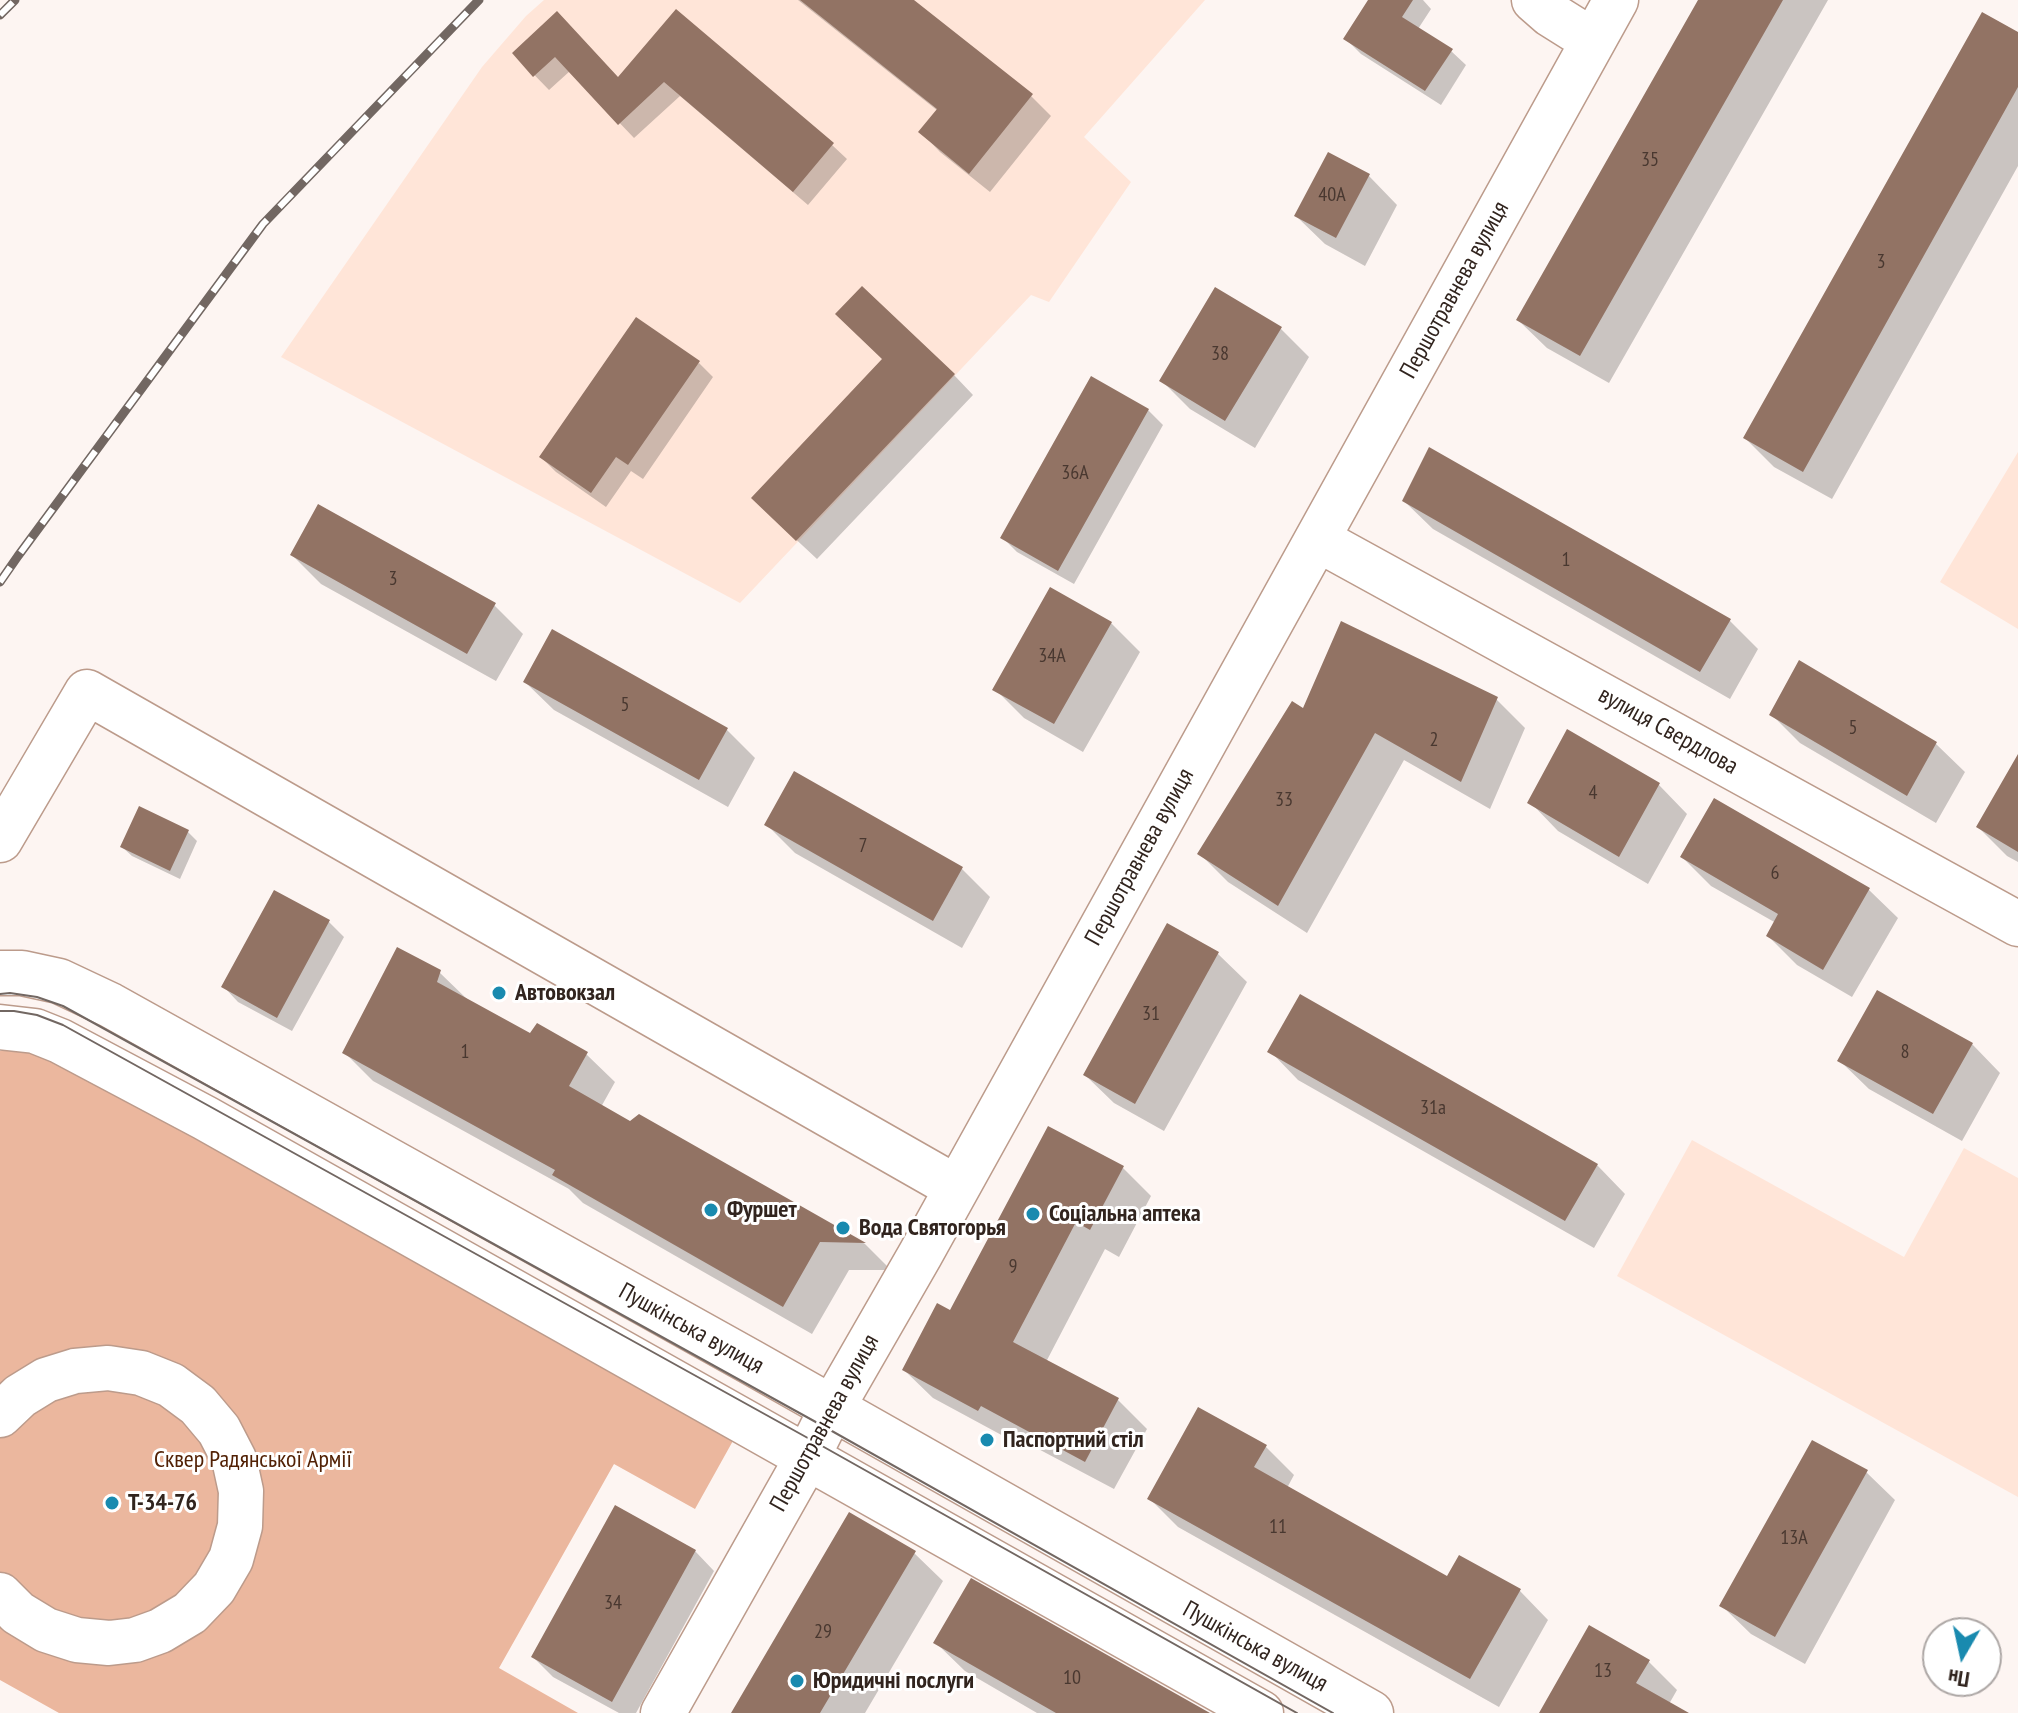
<!DOCTYPE html>
<html>
<head>
<meta charset="utf-8">
<style>
  body { margin:0 }
  #map { position:relative; width:2018px; height:1713px; overflow:hidden; background:#fdf5f2; font-family:"PT Sans Narrow",sans-serif }
  canvas { display:block }
  .north { position:absolute; left:1922px; top:1617px; width:80px; height:80px; box-sizing:border-box; background:#fff; border:2px solid #ada7a5; border-radius:50%; rotate:189deg; font-size:22px; font-weight:700; line-height:32px; text-align:center; color:#31241e }
  .north::after { content:''; display:block; margin:auto; width:28px; height:36px; background:#198aaf; clip-path:polygon(50% 0,100% 100%,50% 72%,0 100%) }
</style>
</head>
<body>
<div id="map">
<canvas width="2018" height="1713"></canvas>
<div class="north">Пн</div>
</div>
<script>
const c = document.querySelector('canvas').getContext('2d');
c.lineJoin = 'round';
function fillPath(path, color) { c.fillStyle = color; c.fill(path, 'evenodd'); }
const toPath = rows => new Path2D(rows.map(r => 'M' + r).join(''));
function stroke(path, color, width, dash) { c.strokeStyle = color; c.lineWidth = width; c.lineCap = dash ? 'butt' : 'round'; c.setLineDash(dash || []); c.stroke(path); }
function write(font, color, halo, rows, align = 'center') {
  c.font = font + ' "PT Sans Narrow",sans-serif'; c.lineWidth = 6; c.setLineDash([]); c.textBaseline = 'middle'; c.strokeStyle = halo; c.fillStyle = color; for (const [text, x, y, turn = 0] of rows) {
    c.save(); c.translate(x, y); c.rotate((+turn || 0) * Math.PI / 180); c.textAlign = isNaN(turn) ? turn : align; if (halo) c.strokeText(text, 0, 0); c.fillText(text, 0, 0); c.restore();
  }
}
fillPath(toPath([
  [544,0,1205,0,1084,137,1131,182,1049,302,1031,295,740,603,281,357,482,67,526,16],
  [2018,452,2018,629,1940,582],
  [1692,1140,1904,1257,1964,1148,2018,1178,2018,1497,1617,1276]
]), '#ffe5d8');
fillPath(toPath([
  [33,1045,734,1439,695,1509,614,1464,499,1668,578,1713,59,1713,0,1680,0,1051]
]), '#ebb79e');
fillPath(toPath([
  [798,0,911,0,1031,96,1051,116,990,192,940,152,921,132,938,111],
  [1371,0,1423,0,1431,9,1418,29,1451,51,1466,65,1441,105,1361,54,1346,39],
  [1701,0,1828,0,1609,383,1547,348,1518,320],
  [676,12,832,145,847,159,808,205,680,96,634,138,570,71,549,90,514,54,557,14,619,79],
  [2018,34,2018,166,1832,499,1774,467,1745,438],
  [1369,176,1397,205,1365,266,1325,244,1296,216],
  [1281,329,1309,357,1255,448,1190,409,1161,380],
  [699,363,713,377,643,479,631,471,606,507,556,472,541,457],
  [954,375,973,395,817,559,773,518],
  [1148,410,1163,425,1074,584,1017,552,1002,537],
  [1404,501,1729,620,1758,649,1730,699,1433,529],
  [292,555,494,605,523,634,496,681,321,584],
  [1111,623,1140,652,1083,752,1024,718,995,689],
  [525,682,726,729,755,758,728,807,554,710],
  [1496,699,1525,728,1490,809,1404,760,1307,933,1228,882,1200,854,1304,711],
  [1771,714,1936,744,1965,772,1936,823,1800,743],
  [1659,785,1687,814,1648,884,1558,831,1530,802],
  [2018,786,2018,862,2007,856,1978,827],
  [1715,801,1869,890,1898,918,1852,997,1797,965,1768,936,1776,923,1711,886,1682,857],
  [766,824,962,869,990,897,962,948,795,853],
  [188,832,197,841,180,879,132,856,122,847],
  [275,893,329,922,344,937,292,1031,238,1002,224,987],
  [1168,926,1218,954,1247,982,1164,1131,1114,1103,1085,1075],
  [439,972,468,1000,530,1036,586,1054,615,1082,601,1107,630,1124,639,1116,865,1244,891,1270,849,1270,812,1334,583,1203,569,1189,373,1081,344,1052],
  [1972,1044,2000,1073,1962,1141,1869,1089,1840,1061],
  [1270,1051,1597,1165,1625,1194,1594,1248,1298,1080],
  [1123,1168,1151,1196,1119,1257,1105,1249,1046,1362,1118,1400,1147,1429,1114,1489,1010,1434,1007,1438,933,1398,904,1370,951,1313],
  [1265,1446,1294,1475,1287,1488,1448,1578,1520,1591,1548,1620,1499,1707,1178,1527,1149,1498],
  [1866,1472,1895,1500,1805,1664,1751,1634,1722,1606],
  [695,1551,714,1571,636,1713,619,1713,553,1677,533,1657],
  [914,1553,943,1581,865,1713,734,1713],
  [936,1643,1205,1713,1037,1713,965,1671],
  [1648,1661,1677,1690,1669,1704,1685,1713,1541,1713]
]), '#0003');
fillPath(toPath([
  [800,0,914,0,1033,94,969,174,918,132,937,109],
  [1368,0,1413,0,1402,17,1453,49,1425,91,1343,39],
  [1698,0,1783,0,1580,356,1516,320],
  [676,9,834,143,793,192,664,82,618,125,555,57,533,77,512,53,557,11,618,77],
  [1982,12,2018,32,2018,87,1803,472,1743,438],
  [1328,152,1370,174,1336,238,1294,216],
  [862,286,955,374,796,541,751,498,882,359,835,314],
  [1215,287,1282,327,1225,421,1159,381],
  [636,317,700,361,628,465,616,457,591,493,539,457],
  [1091,376,1149,409,1058,571,1000,538],
  [1429,447,1731,619,1700,672,1402,501],
  [318,504,496,603,467,654,290,555],
  [1050,587,1112,622,1054,724,992,690],
  [1341,621,1498,697,1461,782,1375,733,1278,906,1197,854,1292,701,1303,708],
  [552,629,728,728,699,780,523,682],
  [1799,660,1937,742,1907,796,1769,715],
  [1567,729,1660,783,1619,857,1527,803],
  [2018,754,2018,852,1976,827],
  [794,771,963,867,933,921,764,825],
  [1714,798,1870,888,1823,970,1766,936,1778,914,1680,857],
  [139,806,189,830,170,871,120,847],
  [274,890,330,920,277,1018,221,987],
  [1167,923,1219,952,1135,1104,1083,1075],
  [397,947,441,970,437,982,530,1033,537,1023,588,1052,569,1086,630,1121,639,1114,866,1243,820,1242,783,1307,552,1175,555,1170,342,1053],
  [1877,990,1973,1043,1933,1114,1837,1061],
  [1300,994,1598,1164,1565,1221,1267,1052],
  [1048,1126,1124,1166,1090,1230,1076,1222,1013,1342,1119,1398,1085,1462,981,1406,978,1411,902,1370,937,1303,950,1310],
  [1198,1407,1267,1445,1254,1467,1447,1576,1459,1555,1521,1589,1470,1679,1147,1499],
  [1812,1440,1868,1470,1775,1637,1719,1606],
  [615,1505,696,1550,612,1702,531,1657],
  [849,1512,916,1551,820,1713,731,1713],
  [971,1578,1210,1713,1056,1713,933,1643],
  [1589,1625,1650,1660,1636,1683,1689,1713,1539,1713]
]), '#927364');
const minor = toPath([
  [1534,0,1550,14,1593,41],
  [1317,539,2018,924],
  [0,840,87,692,957,1188],
  [0,973,22,973,59,981,110,1005,751,1362,1371,1713],
  [0,1027,35,1031,60,1041,205,1118,1261,1713],
  [0,1415,20,1396,46,1380,75,1371,108,1368,141,1373,171,1385,198,1405,219,1430,234,1459,241,1491,240,1526,231,1559,214,1588,190,1613,160,1631,135,1640,109,1643,77,1640,46,1630,18,1613,0,1595],
  [663,1713,807,1458,832,1408,920,1255,1616,0]
]);
stroke(minor, '#bc9b8b', 47);
stroke(minor, '#fff', 44);
stroke(toPath([
  [0,994,10,993,37,997,63,1006,823,1426,1333,1713],
  [0,1011,14,1011,37,1015,63,1025,815,1442,1297,1713]
]), '#726762', 2);
const rail = toPath([
  [0,15,15,0],
  [0,582,18,556,263,224,479,0]
]);
stroke(rail, '#726762', 9);
stroke(rail, '#fff', 6, [18]);
for (const [x, y, r, color] of [
  [499,993,8,"#198aaf"],
  [711,1210,8,"#198aaf"],
  [1033,1214,8,"#198aaf"],
  [843,1228,8,"#198aaf"],
  [987,1440,8,"#198aaf"],
  [112,1503,8,"#198aaf"],
  [797,1681,8,"#198aaf"]
]) { const dot = new Path2D(); dot.arc(x, y, r, 0, 2 * Math.PI); c.fillStyle = color; c.fill(dot); stroke(dot, '#fff', 3); }
write('20px', '#493830', null, [
  ["35",1650,160],
  ["40А",1332,195],
  ["3",1881,262],
  ["38",1220,354],
  ["36А",1075,473],
  ["1",1566,560],
  ["3",393,579],
  ["34А",1052,656],
  ["5",625,705],
  ["5",1853,728],
  ["2",1434,740],
  ["4",1593,793],
  ["33",1284,800],
  ["7",863,846],
  ["6",1775,873],
  ["31",1151,1014],
  ["1",465,1052],
  ["8",1905,1052],
  ["31а",1433,1108],
  ["9",1013,1267],
  ["11",1278,1527],
  ["13А",1794,1538],
  ["34",613,1603],
  ["29",823,1632],
  ["13",1603,1671],
  ["10",1072,1678]
]);
write('24px', '#31241e', '#fff', [
  ["Першотравнева вулиця",1455,290,-61],
  ["вулиця Свердлова",1668,731,29],
  ["Першотравнева вулиця",1140,857,-61],
  ["Пушкінська вулиця",691,1329,29],
  ["Першотравнева вулиця",825,1423,-61],
  ["Пушкінська вулиця",1255,1647,29]
]);
write('bold 24px', '#31241e', '#fff', [
  ["Автовокзал",515,993],
  ["Фуршет",727,1210],
  ["Соціальна аптека",1049,1214],
  ["Вода Святогорья",859,1228],
  ["Паспортний стіл",1003,1440],
  ["Т-34-76",128,1503],
  ["Юридичні послуги",813,1681]
], 'left');
write('24px', '#522105', '#fff', [
  ["Сквер Радянської Армії",253,1460]
]);
</script>
</body>
</html>
